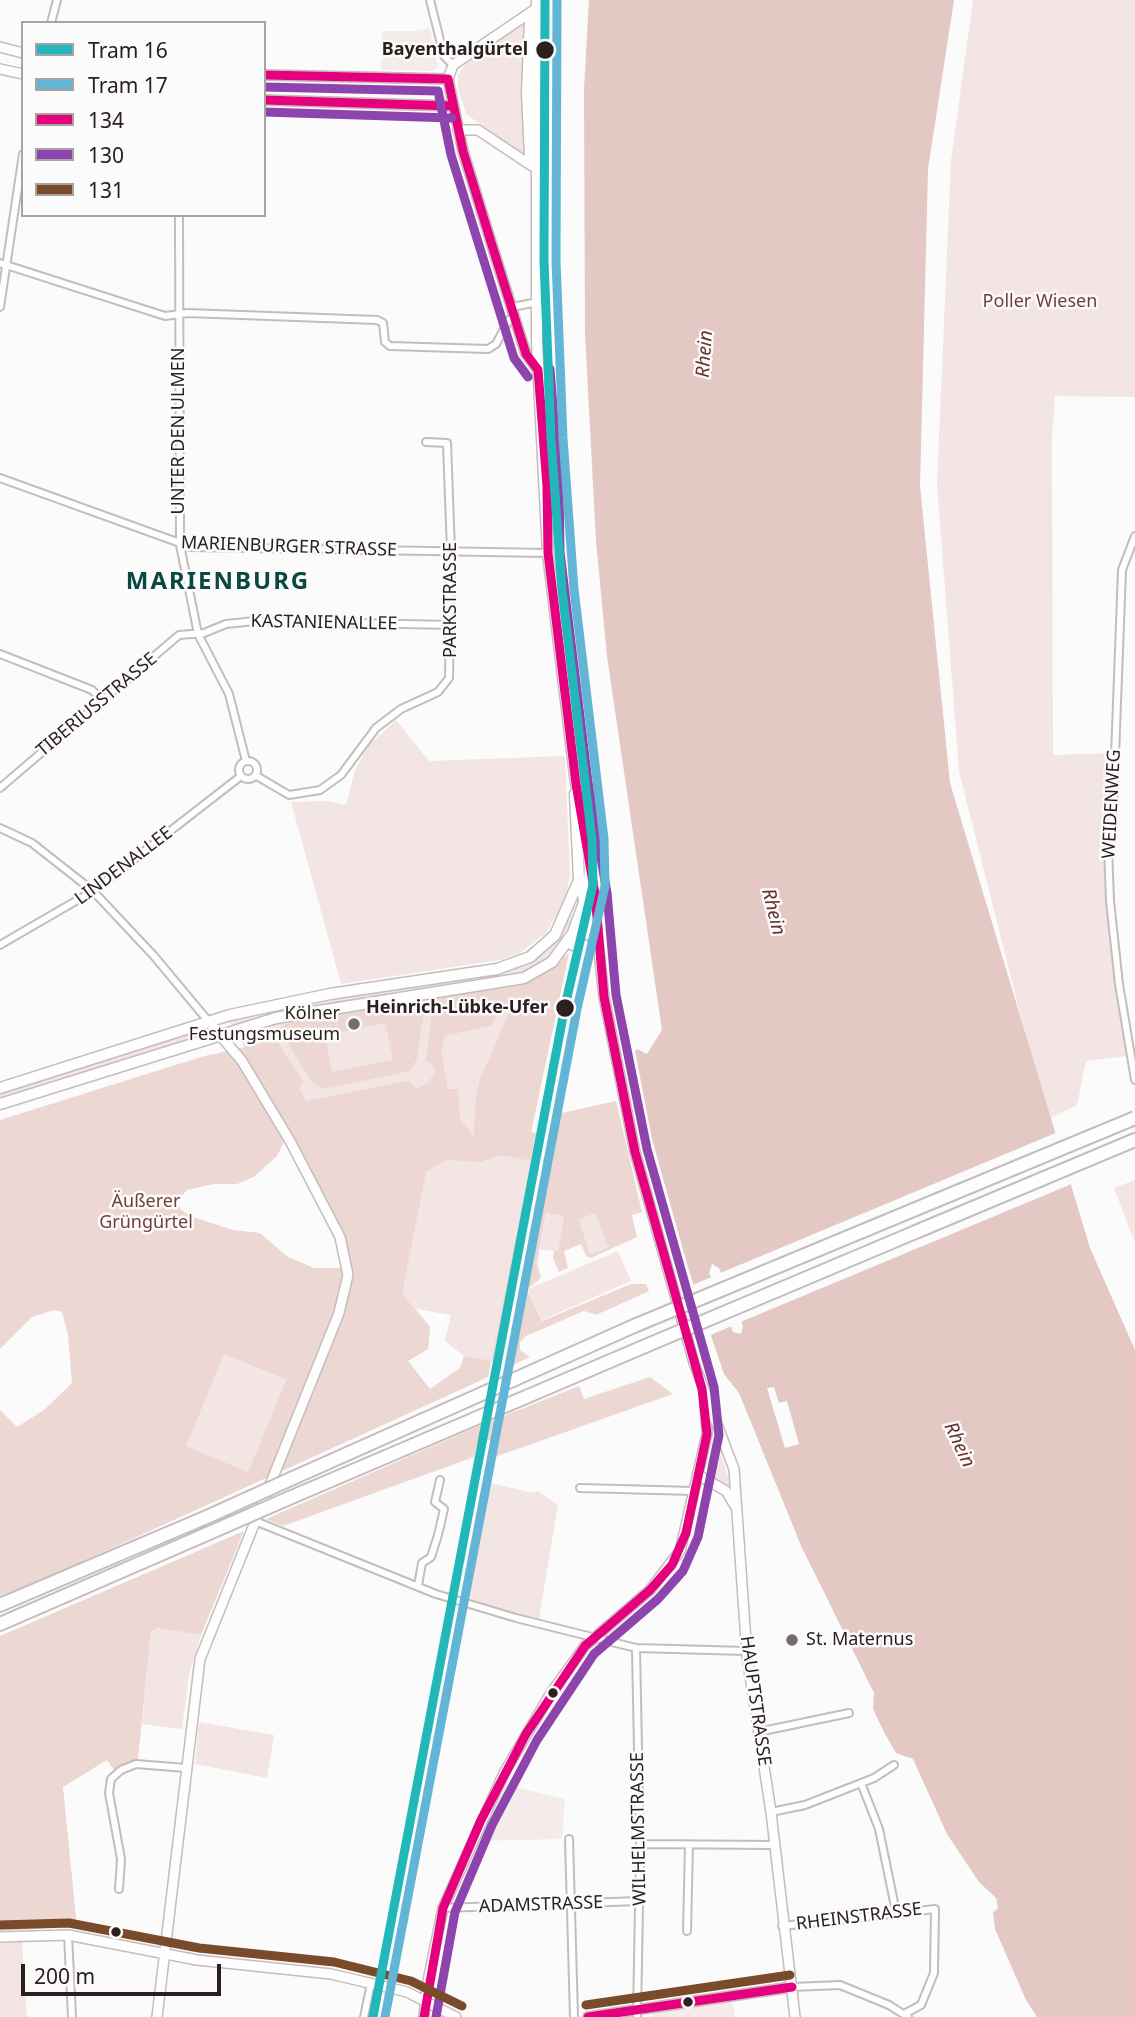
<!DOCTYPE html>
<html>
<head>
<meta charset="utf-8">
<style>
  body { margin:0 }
  #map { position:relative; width:1135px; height:2017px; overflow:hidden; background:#fbfbfb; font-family:"Noto Sans",sans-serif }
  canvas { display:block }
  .legend { position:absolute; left:21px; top:21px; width:245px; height:196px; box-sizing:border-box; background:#fbfbfb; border:2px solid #a8a3a3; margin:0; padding:9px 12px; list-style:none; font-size:21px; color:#2c201f }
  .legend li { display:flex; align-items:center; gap:14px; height:35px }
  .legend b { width:35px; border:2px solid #a8a3a3 }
  .scale { position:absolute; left:21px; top:1964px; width:200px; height:32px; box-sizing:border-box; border:4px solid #2c201f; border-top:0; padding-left:9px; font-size:21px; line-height:24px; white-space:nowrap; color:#2c201f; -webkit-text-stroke:5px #fbfbfb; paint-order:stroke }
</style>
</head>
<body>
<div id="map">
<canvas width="1135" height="2017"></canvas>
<ul class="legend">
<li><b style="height:9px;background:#22b7b9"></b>Tram 16</li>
<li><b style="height:9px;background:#63b5d6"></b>Tram 17</li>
<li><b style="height:9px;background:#e5007d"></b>134</li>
<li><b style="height:9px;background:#8e44ad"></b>130</li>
<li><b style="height:9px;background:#7a4b2a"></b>131</li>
</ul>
<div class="scale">200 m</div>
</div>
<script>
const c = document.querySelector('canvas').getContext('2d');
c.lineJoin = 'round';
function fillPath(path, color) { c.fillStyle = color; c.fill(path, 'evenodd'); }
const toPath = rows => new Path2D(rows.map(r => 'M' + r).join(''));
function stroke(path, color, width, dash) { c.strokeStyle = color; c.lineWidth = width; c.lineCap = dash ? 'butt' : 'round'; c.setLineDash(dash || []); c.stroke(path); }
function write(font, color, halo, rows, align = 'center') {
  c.font = font + ' "Noto Sans",sans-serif'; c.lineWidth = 5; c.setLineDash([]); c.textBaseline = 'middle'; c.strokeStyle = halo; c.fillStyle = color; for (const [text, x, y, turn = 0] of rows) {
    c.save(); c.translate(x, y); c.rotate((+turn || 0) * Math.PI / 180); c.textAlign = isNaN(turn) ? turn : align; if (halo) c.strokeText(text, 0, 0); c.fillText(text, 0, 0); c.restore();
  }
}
fillPath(toPath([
  [430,28,438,67,433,71,381,70,382,31,414,31],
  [506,1785,565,1799,562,1839,479,1841],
  [732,2000,735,2017,653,2017,652,2012]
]), '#f5ebea');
fillPath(toPath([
  [973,0,1135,0,1135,397,1055,396,1052,439,1053,755,1113,753,1106,851,1128,1056,1086,1061,1077,1105,1047,1120,959,772,937,484,951,160],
  [522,24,526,24,525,156,466,114,458,88,458,75,465,64],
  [396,720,429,761,565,756,570,875,565,900,546,933,518,954,500,960,341,984,291,802,327,801,346,805,355,770,368,746],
  [575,903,569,925,555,951,533,968,517,974,314,1006,232,1025,227,1021,303,1003,508,971,523,966,550,947,561,933],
  [569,953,534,1118,531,1132,536,1133,488,1377,285,1470,355,1270,251,1065,239,1036,248,1030,371,1006,521,983,543,973],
  [416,1309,451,1315,445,1341,464,1356,460,1368,430,1389,408,1361,428,1349,430,1327],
  [195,1030,197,1036,0,1099,0,1092],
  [1135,1180,1135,1243,1114,1188],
  [546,1213,564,1216,558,1252,540,1249],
  [597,1213,608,1248,590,1254,579,1218],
  [618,1251,631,1281,542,1320,528,1289],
  [224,1354,286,1380,248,1472,185,1446],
  [717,1441,730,1483,729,1491,707,1469,712,1442],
  [490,1483,534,1493,538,1491,558,1505,539,1619,469,1601],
  [157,1628,201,1635,189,1674,182,1729,142,1724,151,1632],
  [199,1722,274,1735,267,1778,195,1764],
  [22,1942,27,2017,0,2017,0,1943]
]), '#f3e5e3');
fillPath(toPath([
  [569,953,534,1118,531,1132,536,1133,488,1377,64,1570,0,1596,0,1410,17,1427,44,1410,72,1383,68,1335,62,1312,54,1310,32,1317,0,1349,0,1120,201,1057,270,1041,278,1029,289,1022,521,983,543,973],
  [503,1003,512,1006,480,1079,475,1103,474,1137,460,1119,458,1089,448,1089,441,1051,445,1036,492,1025],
  [432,1009,426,1061,434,1066,435,1071,429,1082,417,1089,408,1081,306,1101,299,1088,303,1082,276,1039,285,1039,312,1082,324,1089,410,1071,417,1059,424,1011],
  [385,1023,393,1060,332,1072,325,1035],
  [285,1140,330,1223,342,1268,314,1268,288,1257,260,1233,233,1230,193,1217,181,1210,177,1201,187,1190,214,1184,237,1184,254,1177,277,1156],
  [501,1155,531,1161,493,1361,464,1356,460,1368,430,1389,408,1361,428,1349,430,1327,402,1294,426,1172,445,1160,480,1162],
  [224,1354,286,1380,248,1472,186,1446],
  [616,1101,642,1212,632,1215,637,1237,591,1258,586,1256,581,1244,564,1251,568,1268,559,1272,553,1258,554,1251,558,1251,564,1216,546,1213,537,1263,541,1278,527,1289,542,1321,631,1284,646,1284,649,1291,596,1315,584,1311,526,1336,520,1342,520,1350,530,1357,508,1367,557,1114],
  [596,1213,608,1248,590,1254,579,1219],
  [650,1377,673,1394,492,1458,494,1439,477,1444,474,1457,283,1526,266,1519,481,1425,579,1386,584,1399],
  [244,1531,201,1635,157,1628,151,1632,138,1759,114,1770,107,1760,63,1787,77,1927,0,1931,0,1636]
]), '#edd7d3');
fillPath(toPath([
  [589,0,954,0,928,169,920,486,950,783,1090,1248,1135,1350,1135,2017,1037,2017,1026,2000,995,1929,993,1913,998,1908,996,1898,979,1882,947,1834,913,1759,896,1753,884,1732,873,1709,874,1693,802,1548,739,1393,724,1374,689,1271,652,1139,635,1051,637,1049,647,1054,662,1030,607,656,596,541,585,334,584,89],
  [712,1264,719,1268,743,1326,741,1334,733,1332,709,1273]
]), '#e3c8c4');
fillPath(toPath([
  [1058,1132,1074,1183,738,1323,718,1274],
  [714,1276,734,1325,706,1337,690,1286],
  [774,1387,779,1403,787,1401,799,1444,785,1448,767,1388]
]), '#fbfbfb');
const street = toPath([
  [430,0,444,56,453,65],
  [51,23,57,0],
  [179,215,180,545,198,634,229,694,246,761],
  [0,263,165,316,188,313,377,320,383,323,385,342,390,346,488,349,496,344,509,320,515,318],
  [0,307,23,154],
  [512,307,538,302],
  [0,478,191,547,548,553],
  [1135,536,1122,570,1113,809,1108,846,1110,901,1119,984,1135,1080],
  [0,654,92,690,102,700],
  '239 770a9 9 0 1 1 18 0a9 9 0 1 1-18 0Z',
  [255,775,289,795,320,790,341,775,376,728,401,709,438,692,449,678,451,551,447,443,426,442],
  [0,788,179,635,204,633,226,624,255,621,452,625],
  [0,828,32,843,93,891,154,956,209,1022],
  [0,945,93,891,241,776],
  [580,1488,694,1491],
  [255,1521,436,1594,516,1618,636,1648,747,1651],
  [418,1586,422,1563,431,1557,438,1535,444,1509,435,1502,440,1480],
  [636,1648,640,1849,637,2017],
  [758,1732,849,1713],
  [861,1783,879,1829,896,1912],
  [771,1812,805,1805,874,1778,894,1765],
  [569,1839,574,2017],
  [640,1844,774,1845],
  [119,1889,121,1859,109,1793,111,1779,121,1770,136,1764,186,1768],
  [443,1908,639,1901],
  [782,1926,935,1909,934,1973,921,2005,904,2014],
  [687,1931,689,1845],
  [68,1935,72,2017],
  [792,1987,840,1985,889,2005,908,2017],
  [364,2017,371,1983]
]);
const secondary = toPath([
  [537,8,453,65,448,79,463,151,491,242,526,354,538,370],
  [0,47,23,53],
  [0,69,23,74],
  [264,75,448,79],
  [264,100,452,106],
  [458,130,478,130,532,166],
  [591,877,604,997,635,1152,694,1363,734,1469,747,1656,771,1812,795,2017],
  [579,880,593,940],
  [698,1475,726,1491,737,1509],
  [0,1937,68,1935,197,1960,331,1974,407,1992,456,2017],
  [157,2017,200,1659,339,1313,348,1275,340,1237,290,1141,242,1061,209,1022],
  [424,2017,427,1986,443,1908,504,1773,551,1693,585,1646,650,1590,680,1551,707,1434,705,1405],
  [588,2017,792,1987]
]);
const primary = toPath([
  [530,157,527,93,530,18],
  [573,945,583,933,592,935],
  [0,1088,230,1015,330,994,497,969,530,957,555,935,579,880,575,794],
  [0,1104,276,1018,524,978,552,962,573,933,588,891,590,868,582,808,576,784,548,553,537,343,537,0]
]);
const highway = toPath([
  [918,1231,1135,1140],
  [293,1478,634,1326],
  [287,1499,643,1347],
  [0,1605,209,1516],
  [0,1624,207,1534]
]);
stroke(street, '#c3bdbd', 10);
stroke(secondary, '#c3bdbd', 12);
stroke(primary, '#c3bdbd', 13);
stroke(highway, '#c3bdbd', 16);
stroke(street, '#fefefe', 6);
stroke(secondary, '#fefefe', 9);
stroke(primary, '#fefefe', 10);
stroke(highway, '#fefefe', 12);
const highwayBridge = toPath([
  [634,1326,1135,1118],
  [643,1347,918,1231],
  [209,1516,293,1478],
  [207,1534,287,1499]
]);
stroke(highwayBridge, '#c3bdbd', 16, []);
stroke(highwayBridge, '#fefefe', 12);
stroke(toPath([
  [264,75,448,79,463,151,491,242,526,354,538,370],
  [264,100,452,106],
  [424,2017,443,1908,481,1820,526,1734,585,1646,650,1590,672,1565,686,1533,707,1434,702,1389,635,1152,604,997,595,894,576,784,548,553,547,486,538,370],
  [588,2017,792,1987]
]), '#e5007d', 9);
stroke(toPath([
  [264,87,438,91,451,155,514,358,528,377],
  [264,112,452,118],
  [436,2017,455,1912,492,1825,537,1740,594,1654,658,1599,683,1571,698,1537,719,1435,714,1387,647,1149,616,995,607,893,588,782,560,552,559,485,550,369]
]), '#8e44ad', 9);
stroke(toPath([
  [0,1925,69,1923,199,1948,334,1962,411,1981,462,2006],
  [586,2005,790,1975]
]), '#7a4b2a', 9);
stroke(toPath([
  [373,2017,565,1006,593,885,592,840,562,590,551,439,544,261,545,0]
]), '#22b7b9', 9);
stroke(toPath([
  [385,2017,577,1009,605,886,604,839,574,589,563,438,556,261,557,0]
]), '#63b5d6', 9);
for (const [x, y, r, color] of [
  [545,50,10,"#2c201f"],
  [565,1008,10,"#2c201f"],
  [354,1024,7,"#746d6c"],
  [792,1640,7,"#746d6c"],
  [553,1693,6,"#2c201f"],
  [116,1932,6,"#2c201f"],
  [688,2002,6,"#2c201f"]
]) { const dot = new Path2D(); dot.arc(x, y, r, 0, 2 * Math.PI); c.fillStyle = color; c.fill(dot); stroke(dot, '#fbfbfb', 2.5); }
write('bold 18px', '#2c201f', '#fbfbfb', [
  ["Bayenthalgürtel",528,50],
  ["Heinrich-Lübke-Ufer",548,1008]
], 'right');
write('18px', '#743e38', '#fbfbfb', [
  ["Poller Wiesen",1040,302],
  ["Äußerer",146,1202],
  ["Grüngürtel",146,1223]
]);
write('18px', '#2c201f', '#fbfbfb', [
  ["UNTER DEN ULMEN",179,431,-90],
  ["MARIENBURGER STRASSE",289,547,2],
  ["PARKSTRASSE",451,600,-90],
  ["KASTANIENALLEE",324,623,1],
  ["TIBERIUSSTRASSE",97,705,-40],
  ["WEIDENWEG",1112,804,-87],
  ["LINDENALLEE",124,866,-37],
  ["HAUPTSTRASSE",755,1701,82],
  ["WILHELMSTRASSE",639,1829,-91],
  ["ADAMSTRASSE",541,1905,-2],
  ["RHEINSTRASSE",859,1917,-7]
]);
write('18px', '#2c201f', '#fbfbfb', [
  ["Kölner",340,1014],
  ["Festungsmuseum",340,1035],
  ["St. Maternus",806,1640,"left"]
], 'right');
write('italic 19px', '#67322d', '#fbfbfb', [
  ["Rhein",705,354,-86],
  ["Rhein",773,912,76],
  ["Rhein",959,1445,65]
]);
c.letterSpacing = '2px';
write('bold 24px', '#094843', '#fbfbfb', [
  ["MARIENBURG",218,582]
]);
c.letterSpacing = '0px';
</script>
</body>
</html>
